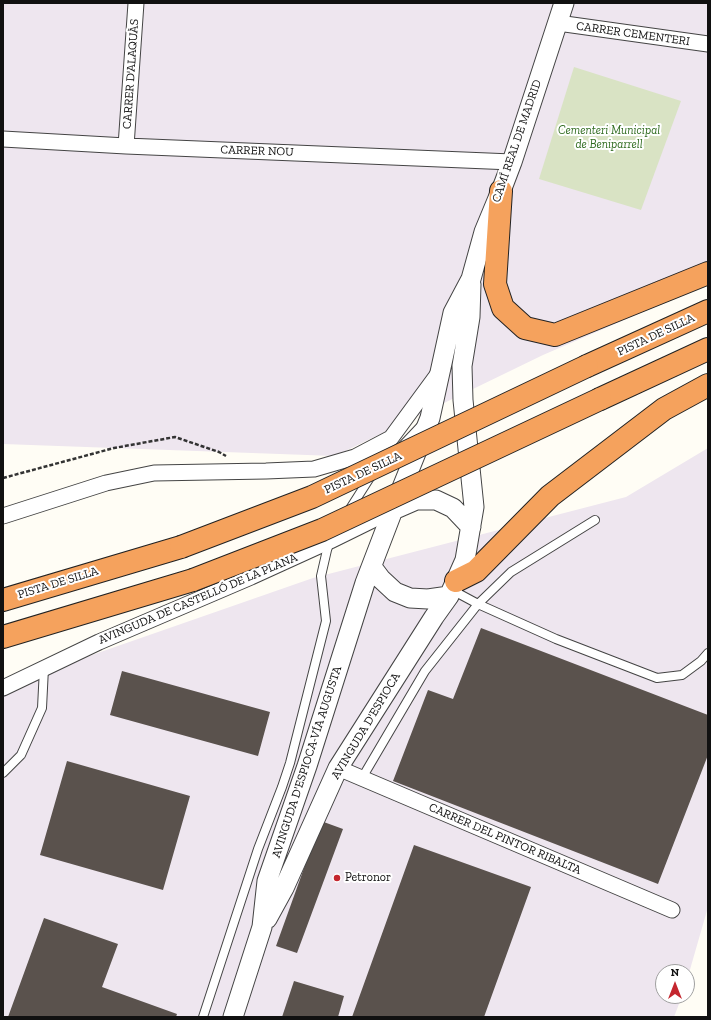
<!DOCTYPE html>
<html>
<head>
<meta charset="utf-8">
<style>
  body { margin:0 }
  #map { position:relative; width:711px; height:1020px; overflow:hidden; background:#fffdf5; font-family:"Zilla Slab",serif }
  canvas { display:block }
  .frame { position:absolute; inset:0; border:4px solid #111; pointer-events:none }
  .north { position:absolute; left:655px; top:964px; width:40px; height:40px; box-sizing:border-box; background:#fff; border:1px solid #a0a0a0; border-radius:50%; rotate:0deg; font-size:11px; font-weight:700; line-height:16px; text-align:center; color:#111 }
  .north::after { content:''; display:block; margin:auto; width:14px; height:18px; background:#c4262e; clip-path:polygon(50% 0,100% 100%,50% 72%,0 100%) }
</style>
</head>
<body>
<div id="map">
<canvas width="711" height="1020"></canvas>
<div class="frame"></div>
<div class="north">N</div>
</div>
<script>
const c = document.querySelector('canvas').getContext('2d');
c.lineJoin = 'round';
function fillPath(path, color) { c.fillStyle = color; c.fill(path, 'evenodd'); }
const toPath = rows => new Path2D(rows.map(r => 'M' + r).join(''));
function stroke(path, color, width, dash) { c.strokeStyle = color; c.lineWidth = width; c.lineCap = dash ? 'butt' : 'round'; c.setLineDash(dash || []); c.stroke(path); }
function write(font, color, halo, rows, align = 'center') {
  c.font = font + ' "Zilla Slab",serif'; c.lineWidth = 4; c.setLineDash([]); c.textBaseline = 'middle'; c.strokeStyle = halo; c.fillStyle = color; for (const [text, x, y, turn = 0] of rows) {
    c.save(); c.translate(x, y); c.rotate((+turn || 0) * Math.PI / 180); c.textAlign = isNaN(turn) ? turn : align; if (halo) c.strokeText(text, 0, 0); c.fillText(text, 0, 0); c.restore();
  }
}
fillPath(toPath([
  [3,3,708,3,708,284,543,355,335,456,3,444],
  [708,448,708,907,687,980,687,972,663,972,663,996,682,996,674,1017,3,1017,3,686,313,578,626,497]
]), '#eee6ef');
fillPath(toPath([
  [574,67,681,101,641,210,539,179]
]), '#d9e3c4');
fillPath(toPath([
  [481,628,708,715,708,755,658,884,393,781,428,690,453,699],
  [122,671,270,712,258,756,110,715],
  [67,761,190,796,163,890,40,855],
  [321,821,343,829,297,953,276,946],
  [414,845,531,887,484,1017,352,1017],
  [44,918,118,944,102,987,177,1014,176,1017,8,1017],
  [294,981,344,996,338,1017,282,1017]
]), '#5a524d');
const service = toPath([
  [402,446,420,427],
  [348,512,369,479,372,475],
  [452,590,478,604,556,639,657,678,682,675,701,661,708,653],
  [3,773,21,755,42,708,44,668],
  [362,778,425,671,478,604,511,572,595,520],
  [203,1017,258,849,282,787,290,763,326,621,321,576,327,550,330,541]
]);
const minor = toPath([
  [558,23,708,44],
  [3,139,126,146,512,162],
  [126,146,136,3],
  [3,516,106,483,154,473,266,471,314,469,355,457,391,438,438,374],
  [3,688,99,642,251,577,330,541,393,510],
  [338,768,672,910]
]);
const tertiary = toPath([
  [393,510,416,500,436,500,453,508,471,527],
  [372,567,381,579,395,592,410,598,428,599,449,596],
  [267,919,284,888,338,768,434,617,449,596,465,560,474,507,463,400,462,366,470,317,471,284],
  [233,1017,262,927,267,881,307,766,365,583,393,510,430,418,453,313,471,279,484,232,501,191,512,162,564,3]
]);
const motorway = toPath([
  [501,191,495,284,503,308,525,328,555,335,708,273],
  [587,366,708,311],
  [600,399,708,349],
  [456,581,476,571,550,496,664,409,708,385],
  [3,600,181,547],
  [3,637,193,580]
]);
stroke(service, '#444', 10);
stroke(minor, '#444', 17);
stroke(tertiary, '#444', 21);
stroke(motorway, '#222', 24);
stroke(toPath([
  [3,478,114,448,175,437,219,452,226,456]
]), '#333', 2.5, [4, 2]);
stroke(service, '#fff', 8);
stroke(minor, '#fff', 15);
stroke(tertiary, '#fff', 19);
stroke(motorway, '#f5a25d', 22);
const motorwayBridge = toPath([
  [181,547,312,497,587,366],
  [193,580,322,530,600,399]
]);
stroke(motorwayBridge, '#222', 24, []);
stroke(motorwayBridge, '#f5a25d', 22);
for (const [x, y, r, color] of [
  [337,878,4,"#c4262e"]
]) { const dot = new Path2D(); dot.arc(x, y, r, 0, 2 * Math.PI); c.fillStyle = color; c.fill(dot); stroke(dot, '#fff', 1.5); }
write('12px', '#111', '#fff', [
  ["CARRER CEMENTERI",633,34,8],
  ["CARRER D'ALAQUÀS",131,74,-86],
  ["CAMÍ REAL DE MADRID",517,141,-71],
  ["CARRER NOU",257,151,2],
  ["PISTA DE SILLA",656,335,-25],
  ["PISTA DE SILLA",363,473,-25],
  ["PISTA DE SILLA",58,583,-17],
  ["AVINGUDA DE CASTELLÓ DE LA PLANA",198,599,-23],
  ["AVINGUDA D'ESPIOCA",366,726,-59],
  ["AVINGUDA D'ESPIOCA-VÍA AUGUSTA",307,762,-72],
  ["CARRER DEL PINTOR RIBALTA",505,839,23]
]);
write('italic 12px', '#2f6b1f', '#fff', [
  ["Cementeri Municipal",609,131],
  ["de Beniparrell",609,145]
]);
write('12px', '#111', '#fff', [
  ["Petronor",345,878]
], 'left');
</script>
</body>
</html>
